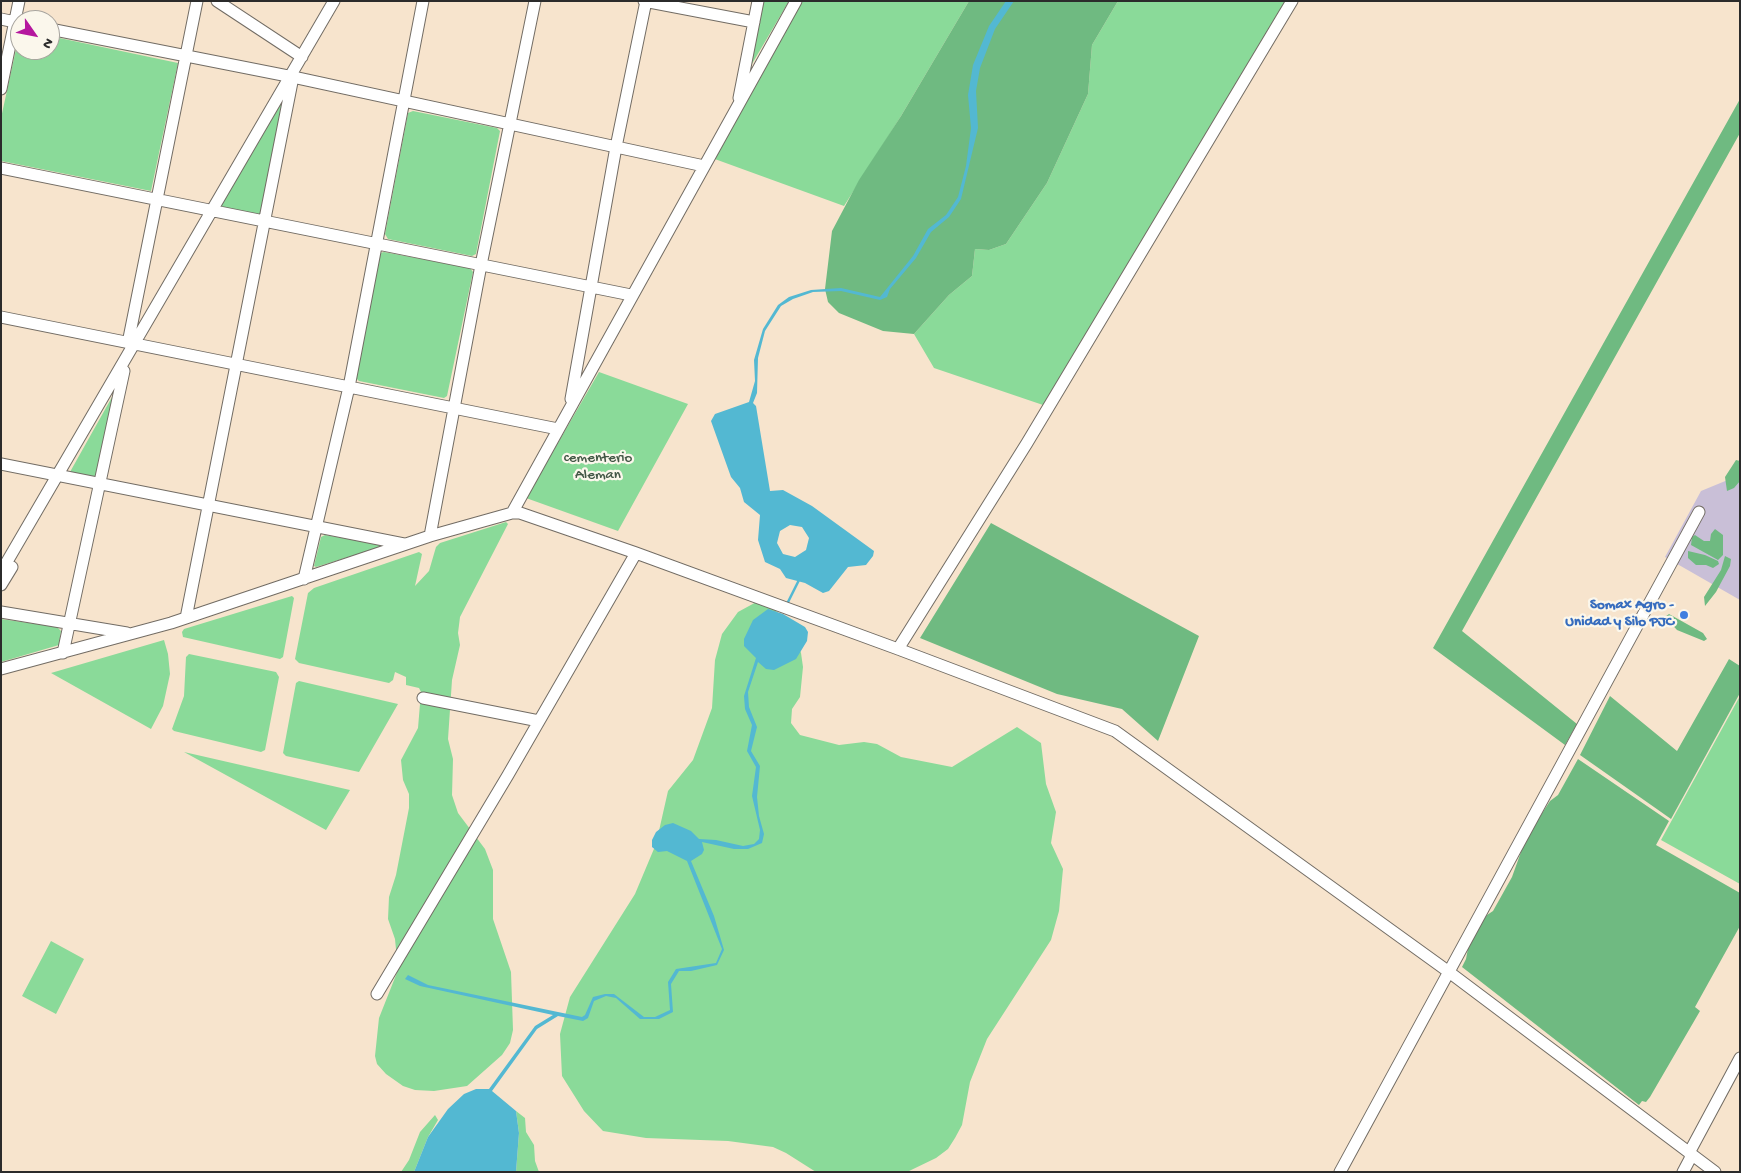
<!DOCTYPE html>
<html>
<head>
<meta charset="utf-8">
<style>
  body { margin:0 }
  #map { position:relative; width:1741px; height:1173px; overflow:hidden; background:#f7e4cd; font-family:"Gochi Hand",sans-serif }
  canvas { display:block }
  .frame { position:absolute; inset:0; border:2px solid #2b2b2b; pointer-events:none }
  .north { position:absolute; left:10px; top:10px; width:50px; height:50px; box-sizing:border-box; background:#fbf7ec; border:1px solid #a8a59f; border-radius:50%; rotate:123deg; font-size:14px; font-weight:700; line-height:20px; text-align:center; color:#2b2b2b }
  .north::after { content:''; display:block; margin:auto; width:18px; height:22px; background:#b5179e; clip-path:polygon(50% 0,100% 100%,50% 72%,0 100%) }
</style>
</head>
<body>
<div id="map">
<canvas width="1741" height="1173"></canvas>
<div class="frame"></div>
<div class="north">N</div>
</div>
<script>
const c = document.querySelector('canvas').getContext('2d');
c.lineJoin = 'round';
function fillPath(path, color) { c.fillStyle = color; c.fill(path, 'evenodd'); }
const toPath = rows => new Path2D(rows.map(r => 'M' + r).join(''));
function stroke(path, color, width, dash) { c.strokeStyle = color; c.lineWidth = width; c.lineCap = dash ? 'butt' : 'round'; c.setLineDash(dash || []); c.stroke(path); }
function write(font, color, halo, rows, align = 'center') {
  c.font = font + ' "Gochi Hand",sans-serif'; c.lineWidth = 4.5; c.setLineDash([]); c.textBaseline = 'middle'; c.strokeStyle = halo; c.fillStyle = color; for (const [text, x, y, turn = 0] of rows) {
    c.save(); c.translate(x, y); c.rotate((+turn || 0) * Math.PI / 180); c.textAlign = isNaN(turn) ? turn : align; if (halo) c.strokeText(text, 0, 0); c.fillText(text, 0, 0); c.restore();
  }
}
fillPath(toPath([
  [1740,470,1740,600,1665,557,1701,491,1735,477]
]), '#c9bfd7');
fillPath(toPath([
  [764,1,789,1,749,69],
  [800,1,969,1,901,116,844,206,712,158],
  [1118,1,1287,1,1043,405,934,368,914,334,949,295,972,276,975,249,989,250,1006,244,1047,183,1088,94,1092,45],
  [20,31,20,50,50,50,50,36,178,63,151,191,1,161,1,118],
  [286,92,262,215,222,208,221,206],
  [413,111,497,128,500,131,476,254,472,256,388,239,385,234,408,113],
  [384,252,470,268,473,272,447,396,444,398,359,381,356,378,380,253],
  [599,372,688,404,618,531,526,498],
  [114,395,96,477,70,472,112,397],
  [506,522,508,524,460,617,458,633,460,645,452,680,448,739,453,759,452,795,458,813,485,849,493,870,493,919,511,972,513,1030,510,1043,502,1055,467,1086,434,1091,415,1090,403,1086,386,1074,377,1064,375,1056,379,1018,398,970,395,939,388,919,389,897,396,875,409,808,409,794,403,780,401,760,418,728,421,692,419,688,406,685,406,677,395,672,393,680,389,683,299,663,295,659,308,593,314,588,419,552,422,554,415,586,429,571,436,547,440,543],
  [325,535,384,545,384,546,316,567,314,566,321,537],
  [292,596,294,598,283,657,280,659,183,637,182,632,184,629],
  [760,600,773,607,781,617,796,640,801,653,803,667,800,697,792,709,791,723,800,735,839,745,864,742,877,744,901,757,952,767,1017,727,1041,743,1046,784,1056,812,1051,843,1063,869,1059,911,1051,940,987,1039,970,1082,962,1125,955,1138,948,1149,936,1158,907,1172,816,1172,786,1153,773,1147,728,1141,646,1138,603,1131,584,1111,562,1076,560,1034,570,997,635,894,656,844,668,791,693,760,712,708,715,660,722,634,738,612],
  [1,619,57,627,61,631,59,645,1,662],
  [164,640,168,654,170,674,163,706,151,729,51,673],
  [189,654,276,672,279,677,265,750,261,752,174,731,172,729,184,696,186,657],
  [299,681,398,704,359,772,286,756,283,753,296,683],
  [1740,696,1740,884,1661,840],
  [184,752,350,790,326,830],
  [51,941,84,959,56,1014,22,996],
  [516,1111,525,1118,526,1132,534,1145,535,1161,539,1172,516,1172,519,1133],
  [435,1115,438,1120,428,1137,414,1172,401,1172,409,1160,420,1132]
]), '#8ada99');
fillPath(toPath([
  [969,1,1118,1,1092,45,1088,94,1047,183,1006,244,989,250,975,249,972,276,949,295,914,334,883,331,839,313,828,302,825,289,832,231,859,180,901,116],
  [1740,99,1740,133,1462,631,1577,724,1565,745,1433,648],
  [1736,460,1740,461,1740,481,1734,488,1727,491,1725,477],
  [991,523,1199,636,1158,741,1122,709,1057,694,920,638],
  [1715,529,1723,535,1723,555,1718,560,1691,545,1692,537,1695,535,1704,541,1710,541,1711,534],
  [1688,551,1705,555,1718,561,1719,564,1713,568,1706,565,1696,565,1688,558],
  [1725,556,1731,559,1730,566,1716,592,1705,606,1704,597,1721,570],
  [1669,614,1703,633,1707,639,1704,641,1677,630,1665,617],
  [1729,659,1740,666,1740,693,1671,819,1580,755,1610,696,1677,751],
  [1578,759,1669,821,1656,845,1740,893,1740,926,1695,1007,1700,1011,1650,1097,1646,1102,1642,1101,1639,1105,1462,967,1466,959,1470,938,1487,915,1493,911,1512,877,1526,838,1550,801,1558,795]
]), '#6fba81');
fillPath(toPath([
  [1006,1,1014,1,995,29,980,68,976,91,978,128,961,199,949,217,931,232,916,258,890,289,887,297,880,300,841,291,813,292,793,299,781,306,765,331,758,358,757,393,753,403,756,406,770,491,783,490,812,506,874,551,873,556,866,565,848,567,829,591,823,593,805,583,786,578,780,569,765,562,758,540,760,515,744,502,740,488,731,477,711,421,715,414,749,402,755,381,754,360,763,329,778,305,789,297,811,290,841,288,880,297,913,256,928,229,946,215,958,197,966,166,971,128,968,95,973,65,989,26],
  [790,525,802,527,809,538,806,550,795,557,783,554,777,543,780,531],
  [768,609,783,614,805,627,808,632,807,641,796,659,774,670,766,669,758,662,748,692,749,707,757,727,751,751,760,766,757,797,759,816,764,834,762,843,748,849,734,849,702,842,704,850,702,854,691,861,714,916,724,950,717,965,691,971,679,971,671,984,673,1012,659,1019,640,1019,616,998,606,996,594,1001,588,1018,583,1021,558,1016,537,1029,492,1091,516,1111,519,1133,516,1172,414,1172,428,1137,448,1109,464,1094,476,1089,489,1089,535,1026,553,1015,420,986,405,979,408,975,428,985,582,1017,585,1015,593,997,605,994,614,994,644,1017,655,1017,670,1010,668,982,676,969,716,963,722,949,687,861,667,851,658,852,652,847,652,840,656,832,665,825,673,823,691,831,699,839,716,840,743,846,754,844,759,839,760,830,752,796,756,767,747,751,752,725,745,709,744,696,756,658,744,646,744,639,753,620]
]), '#53b8d2');
stroke(toPath([
  [787,604,799,580]
]), '#53b8d2', 2.5);
const minor = toPath([
  [217,1,302,57],
  [644,1,754,22],
  [1,19,20,23],
  [50,29,293,77,704,166],
  [1,89,19,1],
  [739,98,758,1],
  [1,168,631,295],
  [1,317,558,429],
  [128,343,197,1],
  [571,399,616,147,646,1],
  [1,464,404,544],
  [512,513,796,1],
  [430,536,481,265,535,1],
  [1,572,334,1],
  [304,579,349,387,423,1],
  [1,585,12,567],
  [1,612,127,633],
  [186,618,293,77],
  [898,649,1027,443,1292,1],
  [63,653,124,371],
  [1,669,171,623,430,536,512,513,520,513,636,553,898,649,1115,731,1449,972,1715,1172],
  [423,698,539,721],
  [377,994,508,775,636,553],
  [1689,1153,1740,1058],
  [1340,1172,1699,512],
  [1683,1172,1692,1155]
]);
stroke(minor, '#726c64', 13);
stroke(minor, '#fff', 11);
for (const [x, y, r, color] of [
  [1684,615,5,"#3f7fe0"]
]) { const dot = new Path2D(); dot.arc(x, y, r, 0, 2 * Math.PI); c.fillStyle = color; c.fill(dot); stroke(dot, '#fbf7ec', 2); }
write('15px', '#435746', '#fbf7ec', [
  ["cementerio",598,459],
  ["Aleman",598,476]
]);
write('bold 15px', '#366cbe', '#fbf7ec', [
  ["Somax Agro -",1674,606],
  ["Unidad y Silo PJC",1674,623]
], 'right');
</script>
</body>
</html>
